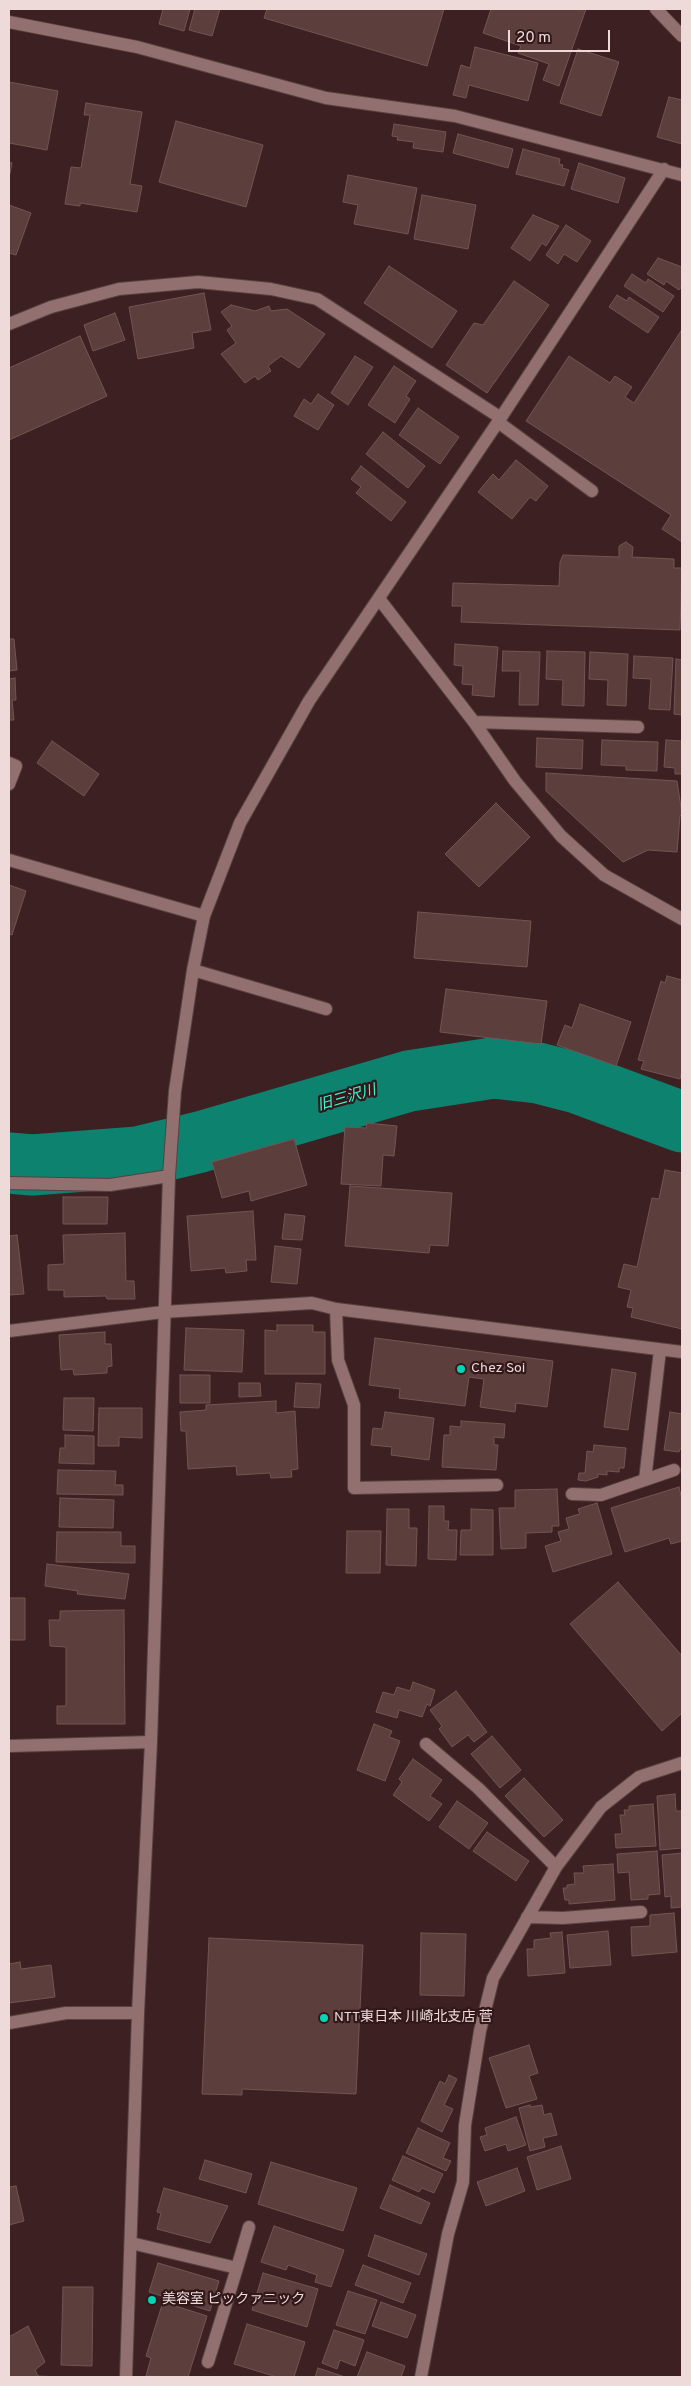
<!DOCTYPE html>
<html>
<head>
<meta charset="utf-8">
<style>
  body { margin:0 }
  #map { position:relative; width:691px; height:2386px; overflow:hidden; background:#3d2122; font-family:Overpass,sans-serif }
  canvas { display:block }
  .frame { position:absolute; inset:0; border:10px solid #eddad9; pointer-events:none }
  .scale { position:absolute; left:508px; top:30px; width:102px; height:22px; box-sizing:border-box; border:2px solid #eddad9; border-top:0; padding-left:6px; font-size:15px; line-height:18px; white-space:nowrap; color:#eddad9; -webkit-text-stroke:4px #321818; paint-order:stroke }
</style>
</head>
<body>
<div id="map">
<canvas width="691" height="2386"></canvas>
<div class="frame"></div>
<div class="scale">20 m</div>
</div>
<script>
const c = document.querySelector('canvas').getContext('2d');
c.lineJoin = 'round';
const toPath = rows => new Path2D(rows.map(r => 'M' + r).join(''));
function stroke(path, color, width, dash) { c.strokeStyle = color; c.lineWidth = width; c.lineCap = dash ? 'butt' : 'round'; c.setLineDash(dash || []); c.stroke(path); }
function fillPath(path, color) { c.fillStyle = color; c.fill(path, 'evenodd'); }
function write(font, color, halo, rows, align = 'center') {
  c.font = font + ' Overpass,"Noto Sans JP",sans-serif'; c.lineWidth = 4.5; c.setLineDash([]); c.textBaseline = 'middle'; c.strokeStyle = halo; c.fillStyle = color; for (const [text, x, y, turn = 0] of rows) {
    c.save(); c.translate(x, y); c.rotate((+turn || 0) * Math.PI / 180); c.textAlign = isNaN(turn) ? turn : align; if (halo) c.strokeText(text, 0, 0); c.fillText(text, 0, 0); c.restore();
  }
}
stroke(toPath([
  [9,1163,32,1165,138,1157,200,1142,409,1081,493,1068,538,1073,577,1083,682,1122]
]), '#0d826f', 61);
const building = toPath([
  [163,9,190,9,184,31,159,24,163,9],
  [195,9,220,9,212,36,189,30,195,9],
  [267,9,444,9,427,66,264,18,267,9],
  [491,9,586,9,559,86,543,80,549,64,518,53,521,46,483,33,491,9],
  [475,47,538,63,528,101,469,85,466,98,453,95,461,65,470,68,475,47],
  [578,49,619,62,601,116,560,103,578,49],
  [9,82,58,91,47,150,9,143,9,82],
  [669,97,682,100,682,144,657,137,669,97],
  [86,103,142,112,130,184,142,186,137,212,80,203,80,206,65,204,71,167,81,168,90,115,84,115,86,103],
  [176,121,263,145,246,207,159,182,176,121],
  [394,124,446,132,443,152,413,148,414,142,397,140,398,137,392,136,394,124],
  [458,134,513,149,508,168,453,153,458,134],
  [523,149,560,159,559,164,563,165,562,168,569,170,564,186,516,174,523,149],
  [9,162,12,163,9,178,9,162],
  [579,163,625,178,618,203,571,189,579,163],
  [348,175,417,188,408,234,354,224,358,205,343,202,348,175],
  [422,195,476,205,468,249,414,239,422,195],
  [9,205,31,213,16,255,9,253,9,205],
  [533,215,559,226,546,246,542,243,530,261,511,248,533,215],
  [566,225,591,241,577,262,564,254,558,264,546,255,566,225],
  [658,258,682,267,682,286,679,290,666,281,664,285,647,274,658,258],
  [389,266,457,311,432,348,364,303,389,266],
  [632,274,646,283,648,279,674,296,663,312,624,286,632,274],
  [514,281,549,305,487,393,446,365,474,323,483,325,514,281],
  [204,293,211,330,192,333,194,348,138,359,129,307,204,293],
  [617,295,627,301,629,297,659,317,648,333,609,307,617,295],
  [231,305,255,311,269,306,271,311,287,309,325,334,299,368,281,356,268,366,271,371,258,380,255,376,245,383,221,354,236,343,227,330,232,326,221,312,231,305],
  [115,313,125,340,93,351,84,325,115,313],
  [681,331,682,332,682,542,662,529,671,515,526,421,569,356,610,383,615,376,632,387,625,397,634,403,681,331],
  [80,336,107,396,9,440,9,368,80,336],
  [355,356,373,367,348,405,331,393,355,356],
  [394,366,416,381,406,396,410,399,395,423,368,405,394,366],
  [318,394,334,405,318,430,294,416,304,399,311,404,318,394],
  [418,408,459,437,440,464,399,435,418,408],
  [383,432,425,466,408,488,366,454,383,432],
  [516,460,548,486,536,501,530,497,512,519,478,492,493,474,499,480,516,460],
  [361,466,406,502,391,521,356,493,361,487,351,479,361,466],
  [626,542,633,547,632,557,674,559,674,568,682,568,680,630,461,622,462,606,452,606,453,583,559,586,560,562,563,555,619,557,619,546,626,542],
  [9,639,14,639,17,670,9,671,9,639],
  [455,644,498,647,494,697,472,695,473,685,462,684,463,666,454,665,455,644],
  [503,651,540,652,538,705,519,705,520,671,502,671,503,651],
  [547,651,585,652,584,706,562,705,563,680,546,679,547,651],
  [590,652,628,654,626,706,607,705,608,680,589,679,590,652],
  [634,656,673,658,670,710,649,709,651,679,633,678,634,656],
  [676,659,682,660,682,715,674,714,676,659],
  [15,678,16,700,12,700,14,720,9,720,9,679,15,678],
  [537,738,583,740,582,769,536,767,537,738],
  [602,740,658,742,657,771,626,770,626,766,601,765,602,740],
  [666,740,682,741,682,774,675,774,675,768,664,767,666,740],
  [52,741,99,774,84,796,37,763,52,741],
  [546,773,677,781,682,814,680,816,677,852,648,850,623,862,546,791,546,773],
  [496,803,530,837,479,887,445,854,496,803],
  [9,885,26,891,12,935,9,934,9,885],
  [418,912,531,921,527,967,414,958,418,912],
  [667,976,682,980,682,1070,680,1079,641,1069,644,1061,638,1060,661,981,665,983,667,976],
  [446,989,547,1001,541,1044,440,1032,446,989],
  [580,1004,631,1022,616,1066,557,1045,565,1025,572,1028,580,1004],
  [367,1123,397,1126,394,1156,383,1155,381,1186,341,1184,345,1127,366,1128,367,1123],
  [294,1139,307,1185,251,1201,249,1191,222,1198,212,1162,294,1139],
  [665,1170,682,1173,682,1329,631,1317,633,1308,627,1307,631,1290,618,1287,624,1264,637,1267,652,1198,659,1199,665,1170],
  [350,1186,452,1193,448,1246,430,1245,429,1253,345,1246,350,1186],
  [63,1197,108,1197,107,1224,63,1224,63,1197],
  [253,1211,256,1260,246,1260,247,1271,226,1273,225,1268,191,1271,187,1216,253,1211],
  [285,1214,305,1216,302,1240,282,1239,285,1214],
  [125,1233,126,1281,134,1281,135,1299,107,1299,106,1296,64,1297,64,1290,48,1290,48,1265,64,1264,63,1235,125,1233],
  [17,1235,24,1294,9,1295,9,1236,17,1235],
  [275,1246,301,1249,297,1284,271,1282,275,1246],
  [277,1325,313,1325,313,1332,325,1332,325,1374,265,1374,265,1330,277,1331,277,1325],
  [186,1328,244,1330,242,1372,184,1370,186,1328],
  [105,1332,105,1344,111,1344,112,1366,107,1367,107,1373,74,1375,73,1369,61,1370,59,1335,105,1332],
  [375,1338,553,1361,547,1407,516,1403,515,1412,480,1407,484,1379,469,1377,465,1406,399,1398,400,1389,369,1385,375,1338],
  [612,1369,636,1373,628,1430,604,1427,612,1369],
  [180,1375,210,1375,210,1403,180,1403,180,1375],
  [239,1383,260,1383,261,1396,239,1397,239,1383],
  [296,1383,321,1384,319,1408,294,1407,296,1383],
  [64,1398,94,1398,93,1431,63,1430,64,1398],
  [276,1401,276,1413,295,1411,298,1469,291,1470,292,1477,271,1478,270,1473,237,1475,236,1466,188,1469,186,1431,181,1431,180,1412,206,1410,206,1405,276,1401],
  [99,1408,142,1408,142,1438,119,1437,119,1446,98,1446,99,1408],
  [385,1412,434,1418,429,1460,391,1455,392,1447,371,1445,373,1428,382,1429,385,1412],
  [670,1412,682,1414,682,1449,680,1449,679,1452,664,1450,670,1412],
  [461,1421,505,1424,504,1438,494,1437,494,1445,498,1445,496,1470,442,1467,444,1435,450,1435,450,1426,461,1427,461,1421],
  [65,1435,94,1436,94,1464,59,1463,60,1448,65,1448,65,1435],
  [594,1445,626,1448,624,1468,619,1468,619,1472,607,1471,607,1475,598,1474,598,1477,586,1481,578,1480,579,1473,585,1473,587,1451,593,1452,594,1445],
  [58,1470,116,1471,115,1485,123,1485,123,1495,57,1494,58,1470],
  [679,1487,682,1500,682,1541,671,1544,669,1538,625,1552,611,1508,679,1487],
  [557,1489,559,1526,552,1526,552,1532,526,1533,526,1548,501,1549,499,1508,515,1508,515,1490,557,1489],
  [60,1498,114,1500,113,1528,59,1527,60,1498],
  [597,1503,612,1554,553,1572,545,1546,561,1541,558,1532,569,1529,566,1518,580,1514,578,1509,597,1503],
  [429,1506,444,1506,444,1521,449,1521,448,1530,457,1530,456,1560,428,1559,429,1506],
  [387,1509,409,1509,409,1528,417,1528,416,1566,386,1565,387,1509],
  [471,1509,493,1510,493,1555,460,1555,461,1530,471,1530,471,1509],
  [347,1531,381,1531,380,1573,346,1573,347,1531],
  [57,1532,121,1532,121,1546,135,1546,135,1563,56,1562,57,1532],
  [47,1564,129,1574,125,1599,77,1594,78,1591,45,1586,47,1564],
  [618,1582,682,1656,682,1713,662,1731,570,1624,618,1582],
  [9,1598,25,1598,25,1640,9,1640,9,1598],
  [124,1610,125,1724,57,1724,57,1706,66,1706,66,1647,50,1646,49,1620,60,1620,60,1611,124,1610],
  [413,1682,435,1690,430,1706,427,1704,422,1717,399,1710,397,1718,376,1712,383,1692,394,1695,397,1687,410,1691,413,1682],
  [456,1691,487,1732,474,1742,468,1735,452,1747,439,1729,442,1726,430,1710,456,1691],
  [374,1724,392,1731,389,1737,400,1741,385,1781,357,1770,374,1724],
  [492,1736,521,1770,500,1788,471,1754,492,1736],
  [413,1759,442,1780,430,1796,442,1804,429,1821,393,1795,402,1782,399,1779,413,1759],
  [524,1778,563,1820,544,1837,505,1796,524,1778],
  [675,1794,676,1811,682,1811,682,1848,660,1850,657,1796,675,1794],
  [457,1801,488,1823,469,1849,439,1827,457,1801],
  [653,1804,656,1846,616,1848,615,1834,622,1834,620,1815,625,1815,624,1810,629,1810,629,1806,653,1804],
  [487,1832,529,1861,516,1881,473,1851,487,1832],
  [657,1851,660,1894,648,1895,648,1899,631,1900,629,1872,618,1873,617,1854,657,1851],
  [682,1853,682,1907,671,1908,671,1896,665,1897,662,1855,682,1853],
  [613,1864,615,1900,569,1904,569,1900,565,1900,563,1888,567,1888,567,1885,575,1884,574,1873,584,1873,583,1866,613,1864],
  [674,1913,677,1952,632,1956,631,1927,650,1926,650,1915,674,1913],
  [608,1931,611,1965,570,1968,567,1935,608,1931],
  [562,1932,565,1973,528,1976,527,1949,534,1949,534,1940,551,1938,550,1933,562,1932],
  [421,1933,466,1934,464,1996,420,1995,421,1933],
  [209,1938,363,1945,356,2094,242,2089,242,2095,202,2094,209,1938],
  [20,1962,21,1969,51,1965,55,1997,9,2003,9,1964,20,1962],
  [529,2045,538,2073,529,2076,537,2099,506,2108,489,2058,529,2045],
  [449,2075,457,2079,444,2105,453,2109,442,2132,421,2121,440,2081,445,2084,449,2075],
  [530,2105,530,2107,542,2105,544,2115,551,2113,557,2135,543,2138,545,2147,530,2151,519,2108,530,2105],
  [516,2117,526,2145,508,2151,506,2144,485,2151,480,2137,487,2135,485,2128,516,2117],
  [418,2128,450,2143,443,2158,451,2161,446,2171,406,2153,418,2128],
  [561,2146,571,2179,537,2190,527,2157,561,2146],
  [403,2156,443,2174,434,2193,422,2188,419,2192,392,2180,403,2156],
  [205,2160,252,2174,246,2193,199,2179,205,2160],
  [271,2162,357,2188,343,2231,258,2204,271,2162],
  [517,2168,525,2191,486,2206,477,2182,517,2168],
  [390,2185,430,2203,421,2224,380,2208,390,2185],
  [16,2186,24,2221,9,2225,9,2187,16,2186],
  [164,2188,228,2206,210,2243,157,2229,161,2213,157,2212,164,2188],
  [274,2226,344,2250,331,2287,315,2282,317,2275,288,2265,286,2270,261,2262,274,2226],
  [375,2235,427,2254,419,2275,368,2256,375,2235],
  [158,2263,219,2281,210,2311,149,2292,158,2263],
  [363,2265,411,2283,403,2303,355,2285,363,2265],
  [263,2273,318,2289,307,2327,252,2310,263,2273],
  [63,2287,93,2287,92,2366,61,2365,63,2287],
  [348,2291,377,2300,365,2334,336,2325,348,2291],
  [163,2302,207,2316,188,2377,146,2376,151,2358,146,2356,163,2302],
  [381,2302,416,2315,407,2338,372,2326,381,2302],
  [247,2324,305,2342,294,2377,277,2377,234,2364,247,2324],
  [28,2326,45,2362,35,2370,38,2376,60,2377,9,2377,9,2337,28,2326],
  [334,2330,364,2340,355,2366,340,2360,337,2369,322,2363,334,2330],
  [367,2352,405,2366,401,2377,357,2377,367,2352],
  [318,2368,345,2377,315,2377,318,2368]
]);
fillPath(building, '#5c3e3d');
stroke(building, '#745454', 1);
const minor = toPath([
  [656,9,682,36],
  [9,22,137,47,326,98,455,116,682,175],
  [9,324,51,307,119,289,198,282,271,289,317,299,501,418],
  [498,422,592,491],
  [380,600,474,722,515,781,561,836,604,875,682,919],
  [474,722,638,727],
  [9,763,16,766,9,784],
  [9,860,204,916],
  [193,970,326,1009],
  [9,1183,110,1185,169,1176],
  [336,1309,338,1360,354,1405,354,1488,497,1485],
  [9,1331,163,1312,312,1303,336,1309,682,1352],
  [645,1480,660,1350],
  [572,1494,601,1495,674,1470],
  [426,1744,478,1788,556,1867],
  [9,1746,151,1742],
  [527,1917,563,1918,641,1912],
  [9,2023,66,2013,138,2013],
  [131,2243,237,2268,208,2362],
  [237,2268,249,2227],
  [126,2377,138,2013,151,1742,169,1176,175,1091,193,970,204,916,240,823,309,701,498,422,664,169],
  [421,2377,448,2234,463,2182,465,2125,480,2031,493,1978,556,1867,601,1807,639,1777,682,1763]
]);
stroke(minor, '#584041', 14);
stroke(minor, '#927070', 12);
for (const [x, y, r, color] of [
  [461,1369,5,"#01d5b6"],
  [324,2018,5,"#01d5b6"],
  [152,2300,5,"#01d5b6"]
]) { const dot = new Path2D(); dot.arc(x, y, r, 0, 2 * Math.PI); c.fillStyle = color; c.fill(dot); stroke(dot, '#321818', 2); }
write('14px', '#eddad9', '#321818', [
  ["Chez Soi",471,1369],
  ["NTT東日本 川崎北支店 菅",334,2018],
  ["美容室 ピックァニック",162,2300]
], 'left');
write('italic 15px', '#3bfad8', '#321818', [
  ["旧三沢川",347,1099,-16]
]);
</script>
</body>
</html>
